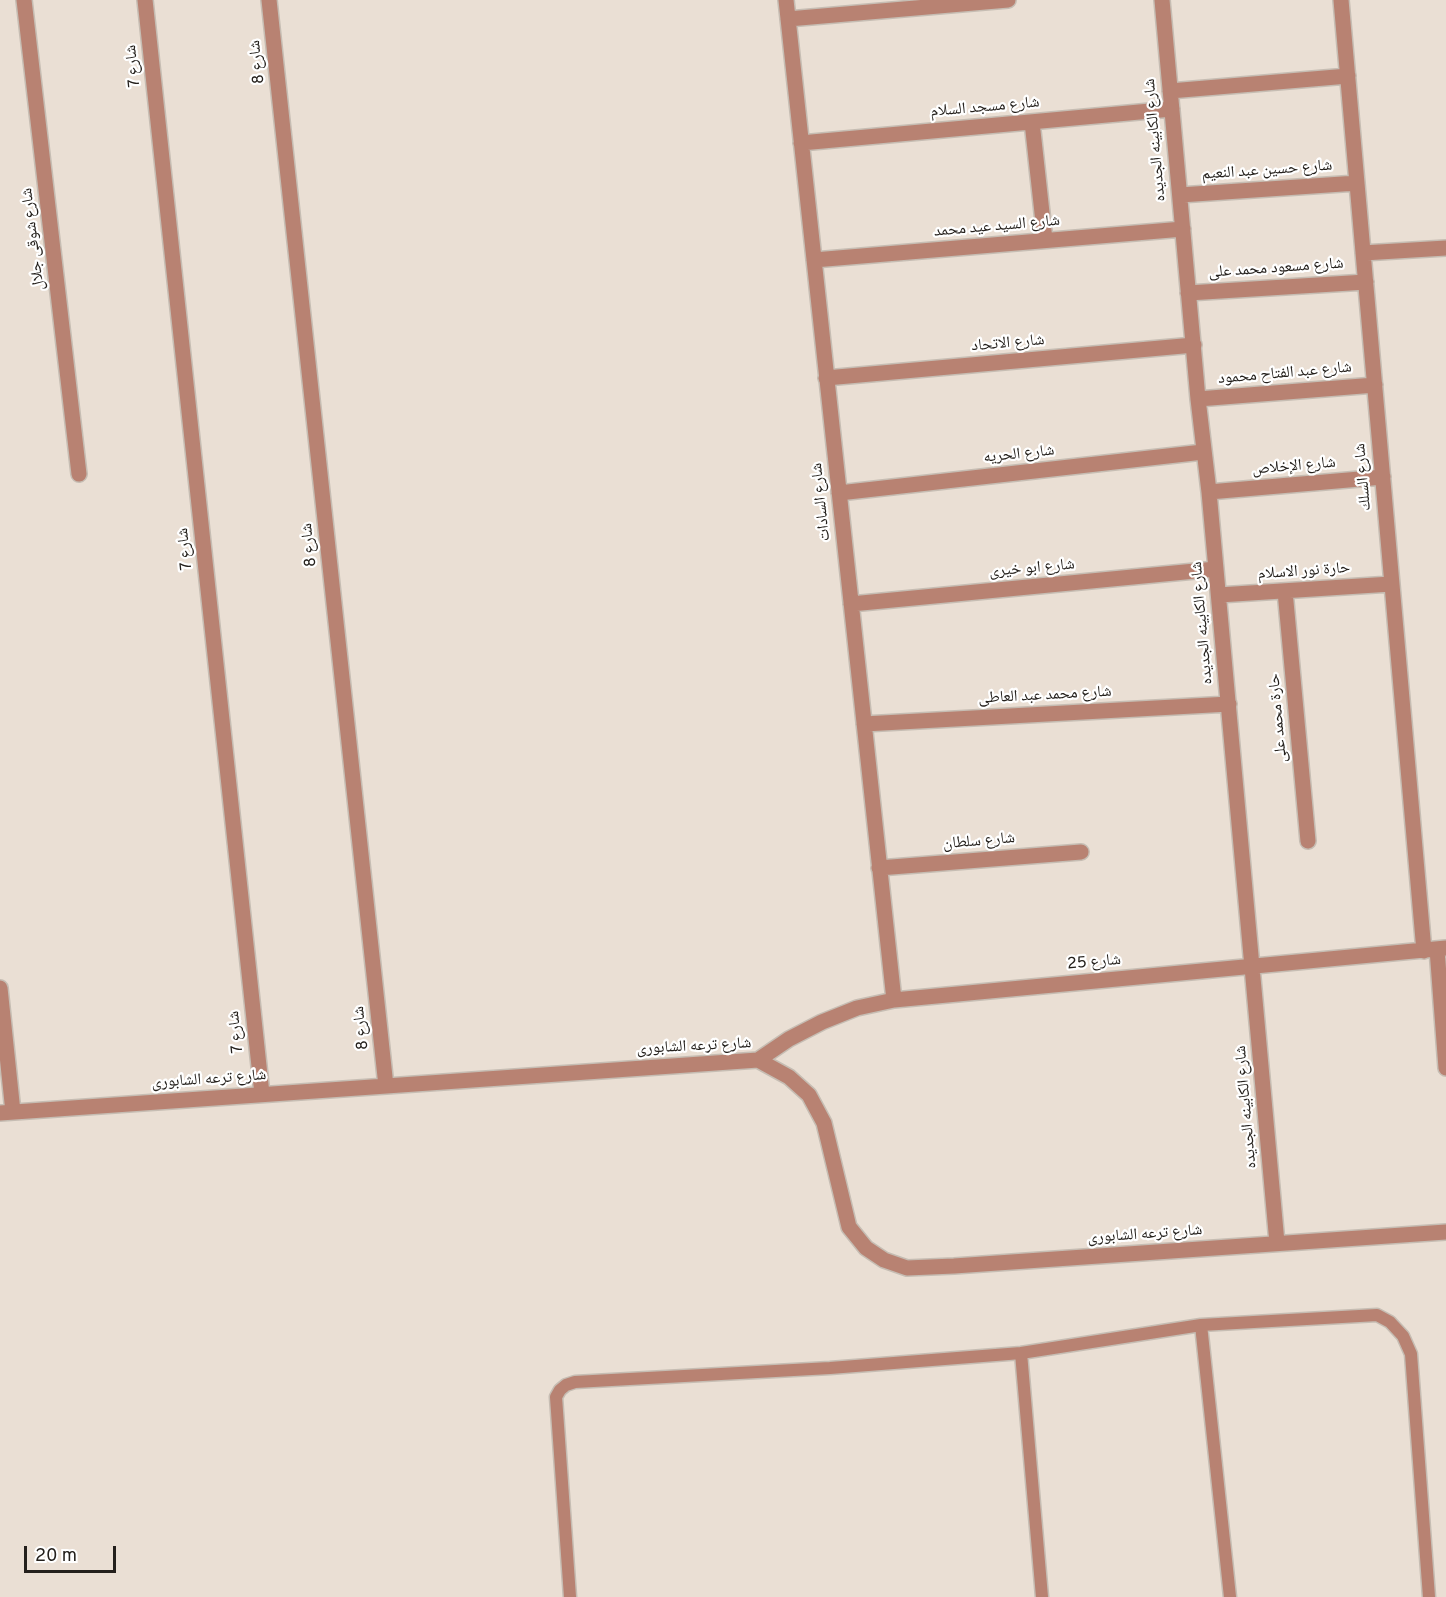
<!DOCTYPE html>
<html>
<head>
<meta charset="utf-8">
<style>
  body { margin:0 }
  #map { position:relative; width:1446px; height:1597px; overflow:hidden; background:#eadfd4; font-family:Overpass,sans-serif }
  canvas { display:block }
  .scale { position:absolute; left:24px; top:1546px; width:92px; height:27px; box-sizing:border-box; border:3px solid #24201c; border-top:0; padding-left:8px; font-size:18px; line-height:21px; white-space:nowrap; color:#24201c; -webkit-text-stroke:4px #fff; paint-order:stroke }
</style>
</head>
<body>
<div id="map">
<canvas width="1446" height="1597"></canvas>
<div class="scale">20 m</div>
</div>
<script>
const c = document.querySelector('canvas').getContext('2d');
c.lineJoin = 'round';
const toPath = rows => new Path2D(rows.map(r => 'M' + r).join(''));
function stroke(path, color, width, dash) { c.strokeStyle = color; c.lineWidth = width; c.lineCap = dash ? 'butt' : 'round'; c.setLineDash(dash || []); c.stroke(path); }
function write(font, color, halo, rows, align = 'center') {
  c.font = font + ' Overpass,"Noto Naskh Arabic",sans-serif'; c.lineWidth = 4.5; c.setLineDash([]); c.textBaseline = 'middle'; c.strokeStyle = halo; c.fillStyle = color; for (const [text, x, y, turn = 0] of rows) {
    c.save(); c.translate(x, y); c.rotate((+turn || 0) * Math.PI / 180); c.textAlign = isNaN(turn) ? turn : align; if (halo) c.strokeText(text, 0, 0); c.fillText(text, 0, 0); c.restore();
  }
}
const service = toPath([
  [1201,1325,1230,1597],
  [1021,1353,1042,1597],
  [570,1597,556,1397,560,1390,566,1385,575,1382,830,1368,1021,1353,1201,1325,1377,1315,1390,1322,1403,1336,1411,1354,1429,1597]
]);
const minor = toPath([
  [24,0,79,474],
  [145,0,262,1094],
  [269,0,386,1086],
  [786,0,894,1000],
  [1162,0,1198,399,1209,492,1277,1243],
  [1341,0,1424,951],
  [788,19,1008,0],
  [1170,91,1348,76],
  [1032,122,1045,240],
  [801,143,1172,109],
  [1180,195,1357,183],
  [1363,253,1446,248],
  [814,260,1183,229],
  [1188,293,1366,282],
  [826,378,1194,345],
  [1198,399,1375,385],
  [1209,492,1383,477],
  [839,493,1203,452],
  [1285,591,1308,841],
  [1219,595,1391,584],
  [851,604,1216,569],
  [864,724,1229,704],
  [879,868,1081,852],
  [1437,949,1446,1068],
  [0,988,13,1112],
  [758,1060,789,1039,822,1022,857,1008,894,1000,1446,948],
  [0,1113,758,1060,789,1077,809,1095,824,1123,849,1227,866,1248,884,1260,907,1268,954,1266,1446,1232]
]);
stroke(service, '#c6bdb3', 15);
stroke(minor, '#c6bdb3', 18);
stroke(service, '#b88272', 12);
stroke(minor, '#b88272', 15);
write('16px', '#24201c', '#fff', [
  ["شارع 8",258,62,-96],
  ["شارع 7",134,66,-96],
  ["شارع مسجد السلام",985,108,-5],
  ["شارع الكابينه الجديده",1156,140,-95],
  ["شارع حسين عبد النعيم",1267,171,-4],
  ["شارع السيد عيد محمد",997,227,-5],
  ["شارع شوقى جلال",34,239,-97],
  ["شارع مسعود محمد على",1276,269,-4],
  ["شارع الاتحاد",1008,344,-5],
  ["شارع عبد الفتاح محمود",1285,374,-5],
  ["شارع الحريه",1019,455,-6],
  ["شارع الإخلاص",1294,467,-5],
  ["شارع السلك",1364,477,-95],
  ["شارع السادات",822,502,-96],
  ["شارع 8",310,545,-96],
  ["شارع 7",186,549,-96],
  ["شارع ابو خيرى",1032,569,-5],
  ["حارة نور الاسلام",1304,572,-4],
  ["شارع الكابينه الجديده",1203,623,-95],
  ["شارع محمد عبد العاطى",1045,696,-3],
  ["حارة محمد على",1279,718,-95],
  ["شارع سلطان",979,842,-5],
  ["شارع 25",1094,963,-5],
  ["شارع 8",362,1028,-96],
  ["شارع 7",237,1032,-96],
  ["شارع ترعه الشابورى",694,1047,-3],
  ["شارع ترعه الشابورى",209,1080,-4],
  ["شارع الكابينه الجديده",1247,1107,-95],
  ["شارع ترعه الشابورى",1145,1235,-4]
]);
</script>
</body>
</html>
